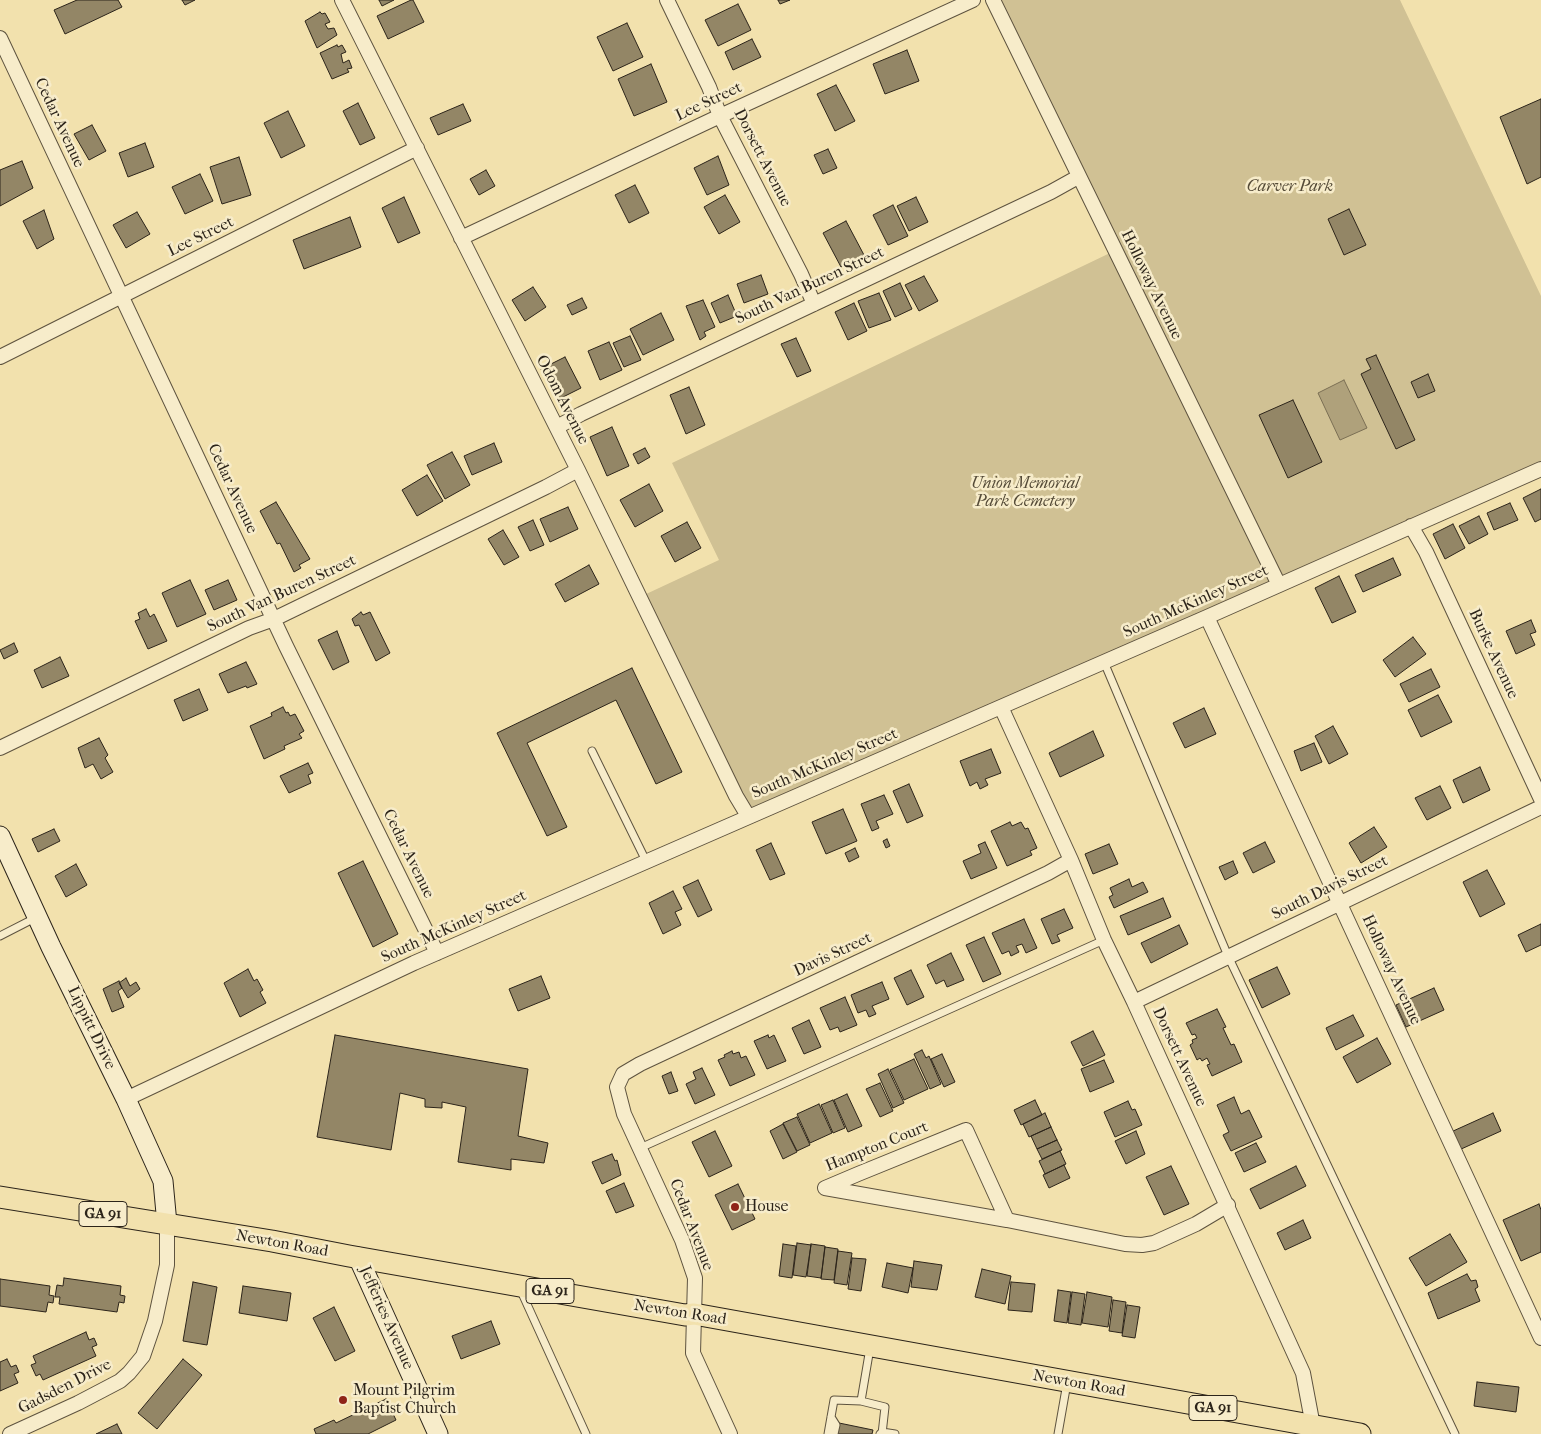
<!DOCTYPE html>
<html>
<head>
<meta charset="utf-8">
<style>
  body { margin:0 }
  canvas { display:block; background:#f2e1ad }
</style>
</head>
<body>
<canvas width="1541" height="1434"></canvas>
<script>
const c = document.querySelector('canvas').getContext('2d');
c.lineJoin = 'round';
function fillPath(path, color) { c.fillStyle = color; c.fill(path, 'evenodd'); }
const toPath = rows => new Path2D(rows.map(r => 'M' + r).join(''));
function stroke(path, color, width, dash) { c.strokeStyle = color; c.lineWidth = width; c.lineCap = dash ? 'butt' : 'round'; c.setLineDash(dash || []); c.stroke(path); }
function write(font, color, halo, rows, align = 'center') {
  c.font = font + ' "IM FELL French Canon",serif'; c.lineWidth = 5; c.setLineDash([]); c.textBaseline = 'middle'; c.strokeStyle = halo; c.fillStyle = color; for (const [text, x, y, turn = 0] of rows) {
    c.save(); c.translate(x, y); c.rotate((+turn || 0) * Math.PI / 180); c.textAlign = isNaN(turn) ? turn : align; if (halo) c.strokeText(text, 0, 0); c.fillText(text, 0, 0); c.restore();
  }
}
fillPath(toPath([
  [1000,0,1400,0,1541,296,1541,463,1281,578],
  [1110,253,1270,583,750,811,644,595,719,560,672,463]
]), '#d0c194');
const water = toPath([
  [1344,380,1367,428,1340,440,1318,393,1344,380]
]);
fillPath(water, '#afa17b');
stroke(water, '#7b6f54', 1);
const building = toPath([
  [77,0,118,0,122,7,65,34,54,10,77,0],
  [182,0,195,0,185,5,182,0],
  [379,0,394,0,382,6,379,0],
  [411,0,413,0,424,22,388,39,377,16,411,0],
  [778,0,790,0,780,4,778,0],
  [738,4,751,30,718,46,705,20,738,4],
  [320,12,322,14,325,13,330,22,325,24,328,29,334,28,337,35,317,48,305,21,320,12],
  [627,23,643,57,613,71,597,37,627,23],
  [752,39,761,57,733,70,725,52,752,39],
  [337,45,338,47,342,45,346,52,341,54,343,63,349,60,352,68,347,69,349,72,332,79,320,53,337,45],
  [907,50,919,81,885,94,873,64,907,50],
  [651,64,667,102,634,116,618,79,651,64],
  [836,85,855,121,835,131,817,94,836,85],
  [1541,99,1541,177,1527,184,1500,117,1541,99],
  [358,103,375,138,360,145,343,111,358,103],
  [463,104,471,121,438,135,430,118,463,104],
  [288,111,305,146,281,158,264,123,288,111],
  [92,125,106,151,89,160,74,134,92,125],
  [145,143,154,167,128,177,119,153,145,143],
  [828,149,837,168,823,174,814,155,828,149],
  [718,156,729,185,707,195,694,168,718,156],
  [239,157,251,195,222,204,210,167,239,157],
  [22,161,33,188,0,206,0,170,22,161],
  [486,170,495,186,479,195,470,179,486,170],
  [200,174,213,201,185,214,172,187,200,174],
  [635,185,649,213,629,223,615,195,635,185],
  [725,195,740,222,719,234,704,207,725,195],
  [404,197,420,233,398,243,382,208,404,197],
  [916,197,928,222,909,231,897,206,916,197],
  [893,205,908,236,888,245,873,215,893,205],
  [1349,209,1366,245,1344,255,1328,219,1349,209],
  [44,210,54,239,37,249,23,221,44,210],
  [137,212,150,234,126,248,113,225,137,212],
  [350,217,361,247,304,269,293,240,350,217],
  [846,221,864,255,841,267,823,233,846,221],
  [761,275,768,294,744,303,737,284,761,275],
  [924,276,938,301,919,311,905,285,924,276],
  [900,283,912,309,895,317,883,291,900,283],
  [533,287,546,307,525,321,512,300,533,287],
  [879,293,891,320,869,328,858,301,879,293],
  [728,295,737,316,720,323,711,303,728,295],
  [582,298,587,308,572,315,567,305,582,298],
  [703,300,715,327,704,332,706,336,700,340,686,306,703,300],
  [854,303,867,331,848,340,835,312,854,303],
  [661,313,674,340,643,355,630,329,661,313],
  [630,336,641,360,624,367,613,343,630,336],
  [796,338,811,371,797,377,781,344,796,338],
  [609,342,622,370,600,380,588,351,609,342],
  [1376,355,1415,440,1396,449,1361,374,1371,369,1366,359,1376,355],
  [565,357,581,388,557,400,541,369,565,357],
  [1428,374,1435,391,1418,398,1411,382,1428,374],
  [689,387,705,425,686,434,670,395,689,387],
  [1293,400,1322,462,1288,478,1259,415,1293,400],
  [612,427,629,466,607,476,590,437,612,427],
  [494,443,502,462,472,475,464,456,494,443],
  [645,448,650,457,638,464,633,454,645,448],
  [452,452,470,485,445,499,427,465,452,452],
  [427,475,443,501,417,516,402,490,427,475],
  [649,484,663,511,635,527,620,500,649,484],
  [1541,489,1541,519,1535,522,1523,498,1541,489],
  [276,502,310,559,299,565,301,568,294,572,280,543,277,544,260,511,276,502],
  [1510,503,1518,520,1494,530,1487,513,1510,503],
  [568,507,578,529,550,542,540,519,568,507],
  [1479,516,1488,534,1469,544,1459,526,1479,516],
  [533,520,544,545,530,551,518,527,533,520],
  [687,522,701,548,675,562,661,536,687,522],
  [1453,524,1465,548,1445,559,1433,534,1453,524],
  [503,530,519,557,504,565,488,539,503,530],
  [1393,558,1401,575,1363,592,1355,575,1393,558],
  [589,565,599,584,565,602,555,584,589,565],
  [1339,576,1356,612,1332,623,1315,588,1339,576],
  [190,580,206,614,177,627,162,593,190,580],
  [228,580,237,600,214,610,205,590,228,580],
  [146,609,150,617,154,614,167,641,148,649,135,621,140,619,138,613,146,609],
  [361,612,363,615,370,612,390,653,376,661,359,625,355,626,352,619,361,612],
  [1531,620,1536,632,1530,634,1535,645,1516,654,1506,631,1531,620],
  [337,631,349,662,333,670,318,640,337,631],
  [1413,637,1426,654,1395,677,1383,660,1413,637],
  [14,643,18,652,4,659,0,650,14,643],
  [60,657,69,676,42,688,34,670,60,657],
  [246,662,257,684,247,688,246,686,228,693,219,674,246,662],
  [632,668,682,772,656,784,616,700,527,743,567,827,547,836,497,733,632,668],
  [1431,669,1440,687,1409,702,1400,684,1431,669],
  [199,689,208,710,183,721,174,700,199,689],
  [1438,695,1452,722,1421,737,1408,710,1438,695],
  [283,707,286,713,288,712,290,716,295,714,304,731,299,734,302,738,284,746,285,749,264,759,250,726,272,716,271,713,283,707],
  [1204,708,1216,734,1185,748,1173,723,1204,708],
  [1333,726,1348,754,1329,764,1315,736,1333,726],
  [1093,731,1104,756,1060,777,1049,753,1093,731],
  [99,738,108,755,105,758,113,772,101,779,93,764,85,768,78,748,99,738],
  [1314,743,1322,762,1301,771,1294,751,1314,743],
  [991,749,1001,773,985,779,988,785,980,789,977,782,970,786,960,761,991,749],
  [308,763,313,773,308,775,311,783,289,793,280,776,308,763],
  [1480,767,1490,790,1463,803,1453,780,1480,767],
  [909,784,923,816,907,823,893,791,909,784],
  [1440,786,1451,808,1427,820,1415,798,1440,786],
  [884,795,893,814,876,821,879,828,872,831,861,804,884,795],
  [843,809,857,841,826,854,812,822,843,809],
  [1010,822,1012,826,1021,822,1025,829,1028,828,1037,848,1030,851,1032,855,1007,866,991,831,1010,822],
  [1374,827,1387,847,1361,863,1349,843,1374,827],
  [54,829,60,841,38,852,32,839,54,829],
  [887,839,890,846,886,848,883,841,887,839],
  [985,842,997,868,971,879,963,861,981,853,978,845,985,842],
  [1265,842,1275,862,1253,873,1243,853,1265,842],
  [771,843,785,874,770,880,756,850,771,843],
  [1109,844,1118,864,1093,874,1085,854,1109,844],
  [855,848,859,857,849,862,845,853,855,848],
  [363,861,398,934,373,947,338,873,363,861],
  [1233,861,1238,873,1225,880,1219,867,1233,861],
  [76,864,87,885,66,897,55,876,76,864],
  [1487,870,1505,904,1480,917,1463,882,1487,870],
  [1129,879,1132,887,1143,882,1148,892,1114,908,1109,897,1113,895,1110,888,1129,879],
  [698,880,712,910,698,917,683,887,698,880],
  [673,891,682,909,675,912,681,925,663,934,649,903,673,891],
  [1163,898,1171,917,1128,935,1120,916,1163,898],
  [1064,909,1073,928,1057,935,1060,941,1052,944,1041,919,1064,909],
  [1024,919,1037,948,1026,953,1022,944,1016,946,1019,952,1011,956,1009,951,1002,954,992,933,1024,919],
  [1541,924,1541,945,1526,952,1518,935,1541,924],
  [1179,925,1188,944,1151,963,1141,943,1179,925],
  [984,937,1001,974,983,982,966,945,984,937],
  [951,953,964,980,947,987,944,980,936,984,927,965,951,953],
  [1277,967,1290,994,1262,1008,1249,980,1277,967],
  [248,969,254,981,257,979,263,990,260,992,266,1003,240,1017,224,983,248,969],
  [911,970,924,997,907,1005,894,978,911,970],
  [541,976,550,998,518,1011,509,989,541,976],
  [126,978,130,986,136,982,140,989,128,998,119,983,126,978],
  [119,981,122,988,118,991,124,1007,112,1012,103,989,119,981],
  [882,982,889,999,872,1006,876,1014,869,1017,866,1010,858,1013,851,995,882,982],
  [1434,988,1444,1010,1406,1027,1396,1005,1434,988],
  [845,997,857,1025,840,1032,838,1027,830,1030,820,1008,845,997],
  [1217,1009,1226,1027,1223,1028,1231,1045,1234,1044,1242,1062,1212,1076,1207,1065,1210,1064,1207,1058,1202,1061,1200,1058,1197,1060,1190,1045,1193,1043,1192,1040,1197,1038,1195,1034,1192,1035,1186,1023,1217,1009],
  [1353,1015,1364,1036,1336,1050,1326,1028,1353,1015],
  [809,1020,821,1047,804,1054,792,1028,809,1020],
  [1093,1031,1105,1055,1083,1066,1071,1042,1093,1031],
  [335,1035,528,1069,518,1136,548,1143,544,1163,511,1159,511,1170,458,1162,466,1107,442,1102,442,1108,425,1107,425,1099,400,1093,391,1150,317,1137,335,1035],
  [768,1035,769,1038,774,1035,786,1061,767,1069,754,1041,768,1035],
  [1377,1038,1391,1064,1357,1083,1343,1057,1377,1038],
  [922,1050,926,1058,929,1056,941,1084,930,1089,914,1054,922,1050],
  [732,1051,733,1054,739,1052,741,1058,746,1056,755,1075,730,1086,718,1060,725,1057,724,1055,732,1051],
  [942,1054,955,1082,944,1087,931,1059,942,1054],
  [914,1059,928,1089,904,1100,890,1070,914,1059],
  [1104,1060,1114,1082,1090,1092,1081,1069,1104,1060],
  [702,1068,715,1095,695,1104,686,1084,696,1079,693,1072,702,1068],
  [888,1069,904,1103,893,1108,878,1074,888,1069],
  [671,1072,678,1091,669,1094,662,1076,671,1072],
  [880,1083,893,1111,880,1117,866,1089,880,1083],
  [847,1094,862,1126,848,1132,834,1100,847,1094],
  [1234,1097,1241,1114,1249,1110,1262,1137,1231,1151,1223,1135,1229,1132,1217,1105,1234,1097],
  [833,1100,845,1128,833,1133,821,1105,833,1100],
  [1035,1100,1042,1115,1021,1125,1014,1110,1035,1100],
  [1128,1101,1132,1110,1135,1109,1142,1125,1115,1137,1104,1112,1128,1101],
  [819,1104,832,1133,810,1143,797,1114,819,1104],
  [1045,1113,1051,1127,1029,1137,1023,1124,1045,1113],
  [1493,1113,1501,1131,1459,1150,1451,1132,1493,1113],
  [797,1117,810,1145,797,1151,783,1123,797,1117],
  [783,1124,797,1152,783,1159,770,1131,783,1124],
  [1051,1127,1057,1140,1037,1149,1031,1136,1051,1127],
  [715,1131,732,1166,709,1177,692,1142,715,1131],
  [1136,1131,1145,1154,1126,1164,1115,1141,1136,1131],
  [1057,1140,1062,1150,1042,1159,1037,1149,1057,1140],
  [1256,1143,1266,1162,1244,1172,1235,1153,1256,1143],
  [1060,1151,1066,1164,1045,1174,1039,1161,1060,1151],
  [612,1154,615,1161,617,1160,621,1175,602,1184,592,1162,612,1154],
  [1064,1165,1070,1178,1049,1188,1043,1175,1064,1165],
  [1171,1166,1189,1204,1164,1215,1146,1177,1171,1166],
  [1296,1166,1306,1186,1260,1209,1250,1189,1296,1166],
  [624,1183,634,1206,616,1213,606,1191,624,1183],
  [738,1184,755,1219,732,1230,715,1195,738,1184],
  [1539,1204,1541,1210,1541,1252,1521,1261,1503,1220,1539,1204],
  [1303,1220,1311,1238,1285,1250,1277,1233,1303,1220],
  [1450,1234,1467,1262,1426,1286,1409,1258,1450,1234],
  [797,1243,811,1245,806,1277,793,1275,797,1243],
  [783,1244,796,1246,792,1278,779,1276,783,1244],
  [811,1244,825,1246,821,1278,807,1276,811,1244],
  [825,1247,838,1249,834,1280,821,1279,825,1247],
  [838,1251,852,1253,847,1285,834,1283,838,1251],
  [852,1258,866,1259,861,1291,848,1289,852,1258],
  [914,1261,942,1265,937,1290,911,1287,914,1261],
  [887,1263,913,1268,908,1293,882,1287,887,1263],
  [982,1269,1011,1276,1005,1304,975,1297,982,1269],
  [1467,1274,1471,1281,1476,1280,1478,1287,1475,1289,1480,1301,1438,1319,1428,1293,1467,1274],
  [64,1278,121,1286,120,1295,125,1296,124,1303,119,1302,117,1312,59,1304,60,1297,55,1297,57,1285,63,1286,64,1278],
  [0,1279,50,1286,49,1295,54,1296,53,1303,48,1302,46,1312,0,1306,0,1279],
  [193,1282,217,1287,207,1345,183,1341,193,1282],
  [1011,1282,1035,1284,1032,1312,1008,1310,1011,1282],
  [243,1286,291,1293,287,1321,239,1313,243,1286],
  [1058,1290,1071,1292,1067,1323,1054,1321,1058,1290],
  [1072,1292,1085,1294,1081,1325,1068,1323,1072,1292],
  [1087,1292,1112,1297,1108,1327,1082,1323,1087,1292],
  [1113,1300,1126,1302,1122,1333,1109,1331,1113,1300],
  [1127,1305,1140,1307,1135,1338,1122,1336,1127,1305],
  [334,1307,355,1351,335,1361,313,1318,334,1307],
  [491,1321,500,1344,461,1359,452,1336,491,1321],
  [86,1332,89,1340,94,1338,97,1345,92,1347,96,1356,43,1380,40,1374,36,1376,31,1365,36,1363,33,1356,86,1332],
  [7,1359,11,1367,16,1365,19,1372,14,1374,18,1383,0,1391,0,1362,7,1359],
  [183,1359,202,1375,157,1429,138,1413,183,1359],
  [1477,1382,1519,1387,1516,1412,1474,1406,1477,1382],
  [386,1399,396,1420,368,1434,316,1434,314,1429,334,1420,336,1423,386,1399],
  [839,1423,873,1430,872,1434,837,1434,839,1423],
  [117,1424,122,1434,96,1434,117,1424]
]);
fillPath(building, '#938666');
stroke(building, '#2c241a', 1);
const lane = toPath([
  [1104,662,1228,956,1455,1434],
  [592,751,646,861],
  [0,936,37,917],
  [640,1148,1104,940],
  [521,1291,586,1434],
  [861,1401,870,1348],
  [831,1417,836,1425,834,1434],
  [828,1434,834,1400,861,1401,885,1407,882,1434],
  [880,1434,882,1432,895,1434],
  [1058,1434,1067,1383]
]);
const street = toPath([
  [342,0,578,470,736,796,748,816],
  [667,0,709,87,720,116,801,274,814,304],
  [993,0,1279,585],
  [0,38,286,646,437,953],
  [461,238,720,116,973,0],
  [0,357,417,148],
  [557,427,581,414,1051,192,1078,177],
  [1411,526,1426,552,1541,799],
  [1207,617,1541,1338],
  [1001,707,1071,860,1104,940,1134,1002,1303,1373,1313,1426],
  [0,748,249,628,274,619,546,487,578,470],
  [1134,1002,1541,807],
  [126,1099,414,963,1207,617,1541,469],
  [966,1130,1007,1220,825,1188,858,1174,966,1130],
  [1007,1220,1125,1244,1142,1245,1154,1243,1196,1224,1228,1205],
  [10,1434,78,1403,120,1381,129,1373,143,1356,155,1321,167,1265,167,1224],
  [730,1434,693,1353,695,1278,682,1240,624,1114,617,1087,623,1074,640,1064,1048,873,1071,860]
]);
const secondary = toPath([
  [0,836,51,947,126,1099,163,1181,167,1224],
  [358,1257,438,1434]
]);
const primary = toPath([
  [0,1197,272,1241,349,1256,685,1315,694,1314,1360,1434]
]);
stroke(lane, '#5e533f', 9);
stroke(street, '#5e533f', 16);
stroke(secondary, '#2c241a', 21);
stroke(primary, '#2c241a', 23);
stroke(lane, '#f7ecca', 7);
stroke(street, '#f7ecca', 14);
stroke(secondary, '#f7ecca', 19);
stroke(primary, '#f2e1ad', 21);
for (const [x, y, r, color] of [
  [735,1207,5,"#8f2418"],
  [343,1400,5,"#8f2418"]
]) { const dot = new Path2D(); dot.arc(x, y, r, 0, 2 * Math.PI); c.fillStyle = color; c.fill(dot); stroke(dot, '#f7ecca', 2); }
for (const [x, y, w] of [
  [103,1214,48],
  [550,1291,48],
  [1213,1408,48]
]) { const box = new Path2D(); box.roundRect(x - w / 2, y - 12.5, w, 25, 4); c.fillStyle = '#f7ecca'; c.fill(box); stroke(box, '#2c241a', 1); }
write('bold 15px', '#2c241a', null, [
  ["GA 91",103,1214],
  ["GA 91",550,1291],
  ["GA 91",1213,1408]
]);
write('16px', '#2c241a', '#f7ecca', [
  ["Lee Street",709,102,-25],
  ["Cedar Avenue",59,123,65],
  ["Dorsett Avenue",762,158,63],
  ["Lee Street",201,237,-26],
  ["Holloway Avenue",1151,285,64],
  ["South Van Buren Street",810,286,-25],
  ["Odom Avenue",562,400,63],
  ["Cedar Avenue",232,489,65],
  ["South Van Buren Street",282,594,-25],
  ["South McKinley Street",1196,602,-24],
  ["Burke Avenue",1493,654,65],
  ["South McKinley Street",825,764,-23],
  ["Cedar Avenue",408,854,64],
  ["South Davis Street",1330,888,-26],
  ["South McKinley Street",454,927,-24],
  ["Davis Street",833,955,-25],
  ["Holloway Avenue",1391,970,65],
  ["Lippitt Drive",91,1028,64],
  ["Dorsett Avenue",1179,1057,65],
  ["Hampton Court",877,1147,-22],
  ["Cedar Avenue",691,1225,69],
  ["Newton Road",282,1244,10],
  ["Newton Road",680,1313,9],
  ["Jefferies Avenue",386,1318,66],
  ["Newton Road",1079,1384,10],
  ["Gadsden Drive",65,1387,-27]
]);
write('italic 16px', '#554b38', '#f7ecca', [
  ["Carver Park",1290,187],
  ["Union Memorial",1025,484],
  ["Park Cemetery",1025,502]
]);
write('16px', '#2c241a', '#f7ecca', [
  ["House",745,1207],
  ["Mount Pilgrim",353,1391],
  ["Baptist Church",353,1409]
], 'left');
</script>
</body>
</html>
